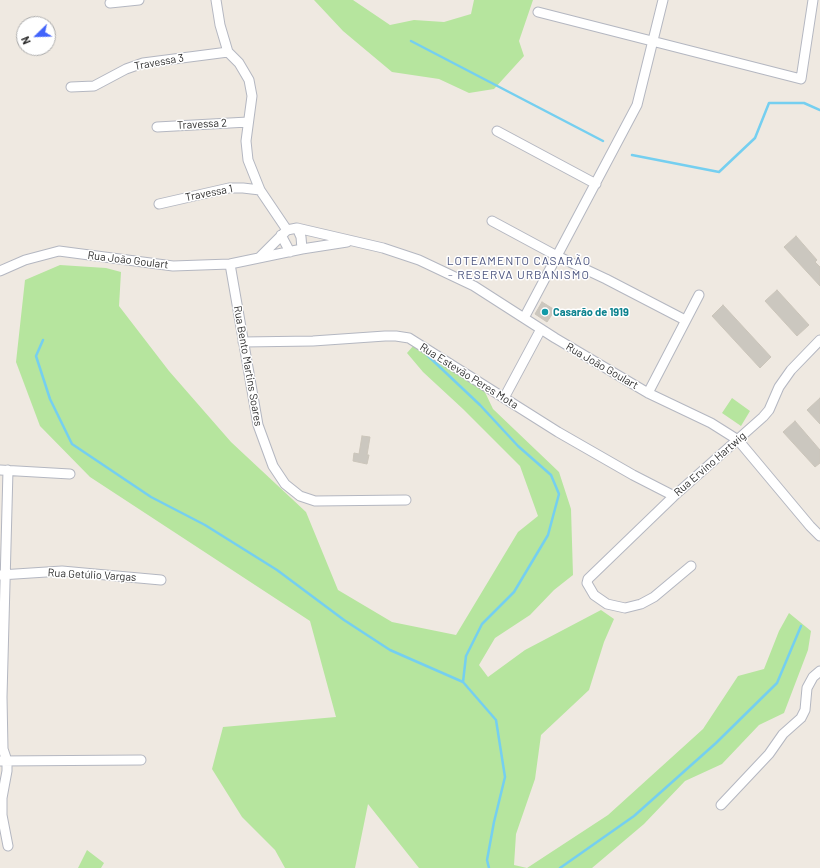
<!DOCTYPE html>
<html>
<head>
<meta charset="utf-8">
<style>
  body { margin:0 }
  #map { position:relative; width:820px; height:868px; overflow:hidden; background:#efe9e1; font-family:Barlow,sans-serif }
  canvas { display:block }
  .north { position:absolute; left:16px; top:16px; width:40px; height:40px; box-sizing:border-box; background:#fff; border:1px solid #ababab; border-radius:50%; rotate:247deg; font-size:11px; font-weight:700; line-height:16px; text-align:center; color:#2e2e2e }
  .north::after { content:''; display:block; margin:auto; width:14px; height:18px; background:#4264fb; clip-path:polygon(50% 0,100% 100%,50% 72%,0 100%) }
</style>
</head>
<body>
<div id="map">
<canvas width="820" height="868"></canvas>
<div class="north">N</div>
</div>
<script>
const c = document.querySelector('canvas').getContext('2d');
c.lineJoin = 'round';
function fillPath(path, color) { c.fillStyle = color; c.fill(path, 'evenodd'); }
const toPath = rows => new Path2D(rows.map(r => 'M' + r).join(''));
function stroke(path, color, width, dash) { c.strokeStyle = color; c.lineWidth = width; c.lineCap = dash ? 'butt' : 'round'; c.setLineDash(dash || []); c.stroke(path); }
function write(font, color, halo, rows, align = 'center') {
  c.font = font + ' Barlow,sans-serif'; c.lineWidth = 3; c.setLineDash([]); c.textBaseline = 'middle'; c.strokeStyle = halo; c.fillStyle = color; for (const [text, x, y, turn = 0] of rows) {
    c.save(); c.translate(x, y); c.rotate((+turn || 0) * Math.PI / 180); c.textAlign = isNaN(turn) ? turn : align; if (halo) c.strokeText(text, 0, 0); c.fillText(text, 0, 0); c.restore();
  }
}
fillPath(toPath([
  [314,0,353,0,390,25,414,20,444,22,471,14,474,0,533,0,519,41,524,56,494,89,469,93,439,79,392,72,343,31],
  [60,265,106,268,121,272,119,306,169,371,231,442,306,512,338,590,392,622,456,635,518,532,538,516,520,466,463,409,423,372,407,353,414,345,483,388,493,409,559,472,571,509,573,575,554,590,530,615,495,638,479,665,488,677,525,650,601,610,614,619,604,642,589,690,541,735,535,779,516,834,514,865,527,868,608,815,703,729,738,676,764,669,779,631,789,613,811,631,808,650,784,713,759,725,722,764,685,781,644,824,592,868,419,868,368,804,355,868,285,868,275,850,242,817,212,769,223,727,336,717,310,621,90,477,40,426,16,362,25,280],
  [732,398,750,411,741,426,722,413],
  [87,850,104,863,101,868,78,868]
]), '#b6e59e');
stroke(toPath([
  [411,41,603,141],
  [632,155,719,172,755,138,769,103,804,103,820,110],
  [43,340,36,356,50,399,72,444,151,497,205,525,277,570,344,620,390,650,463,682],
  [426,354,480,405,518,446,551,475,559,494,548,535,514,592,482,624,466,656,463,682,496,720,505,777,494,822,487,860,489,868],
  [560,868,634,816,716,743,777,683,801,626]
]), '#75cff0', 2.5);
const building = toPath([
  [796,236,817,260,815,262,820,267,820,286,784,247,796,236],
  [777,290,809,325,797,336,765,301,777,290],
  [542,302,555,310,547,322,535,314,542,302],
  [723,305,771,357,760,368,712,316,723,305],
  [820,398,820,424,807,410,820,398],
  [795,421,820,450,820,463,815,467,783,432,795,421],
  [362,436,370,437,367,455,369,455,367,464,353,461,354,453,359,454,362,436]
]);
fillPath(building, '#cbc7bf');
stroke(building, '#cbc5ba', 1);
const minor = toPath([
  [216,0,220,25,228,52,239,63,249,80,252,96,246,141,248,160,260,190,287,230],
  [110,3,139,0],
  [538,12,801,79,813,0],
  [71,87,94,86,126,69,143,63,228,52],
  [157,127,248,122],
  [497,131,596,184],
  [159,204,229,188,243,188,260,190],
  [492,221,557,256,606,279,685,320],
  [297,228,301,237,302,249],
  [281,235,290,252],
  [259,258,287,230,297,228,383,248,419,260,474,286,555,338,648,393,711,423,738,440,810,526,820,536],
  [230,264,258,425,273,466,285,484,300,496,315,501,406,500],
  [0,271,25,260,59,251,173,266,230,264,302,249,347,242],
  [524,318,637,105,663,0],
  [243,342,313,341,385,336,396,336,409,338,558,432,633,475,674,496],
  [648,393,699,295],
  [504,398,541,329],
  [0,470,70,474],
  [691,566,654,597,641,604,625,608,607,604,594,595,587,583,588,579,674,496,763,417,769,410,779,387,791,370,820,340],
  [0,575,62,571,161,580],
  [0,761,141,760],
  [721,805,769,754,783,734,801,718,805,710,807,688,813,677,820,671],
  [8,846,2,815,2,798,7,771,7,761,3,749,2,697,8,470]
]);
stroke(minor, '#b4b7c1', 11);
stroke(minor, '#fff', 9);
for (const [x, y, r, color] of [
  [545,312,4,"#0f9aa8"]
]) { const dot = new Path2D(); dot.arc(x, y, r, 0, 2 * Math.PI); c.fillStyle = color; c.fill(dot); stroke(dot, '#fff', 1.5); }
write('11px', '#2e2e2e', '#fff', [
  ["Travessa 3",159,62,-10],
  ["Travessa 2",202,124,-3],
  ["Travessa 1",209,193,-11],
  ["Rua João Goulart",128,260,7],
  ["Rua Bento Martins Soares",248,366,80],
  ["Rua João Goulart",602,366,30],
  ["Rua Estevão Peres Mota",469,376,32],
  ["Rua Ervino Hartwig",710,464,-41],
  ["Rua Getúlio Vargas",92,575,3]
]);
write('bold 11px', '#0d838f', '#fff', [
  ["Casarão de 1919",553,312]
], 'left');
c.letterSpacing = '1px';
write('12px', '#4d5680', '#fff', [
  ["LOTEAMENTO CASARÃO",519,261],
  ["- RESERVA URBANISMO",519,275]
]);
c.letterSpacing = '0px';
</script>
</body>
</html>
